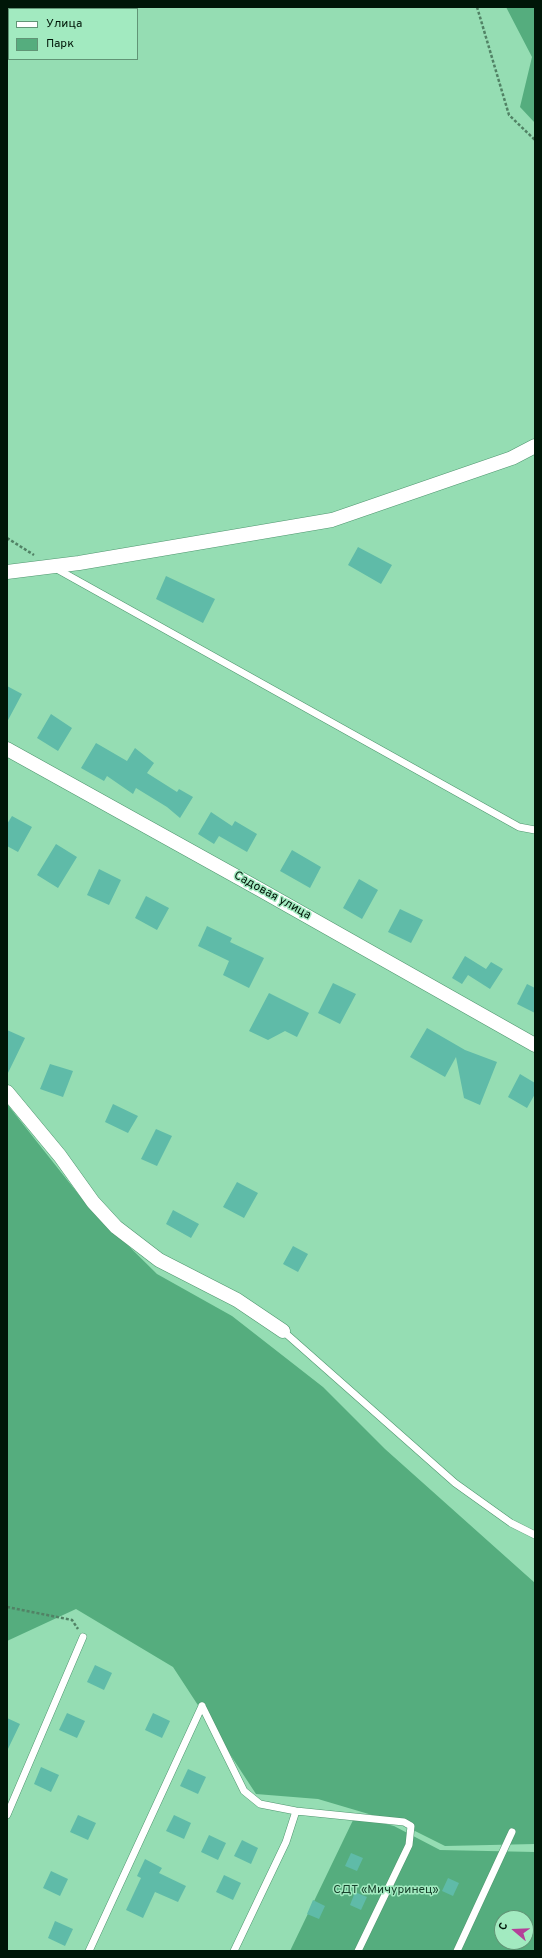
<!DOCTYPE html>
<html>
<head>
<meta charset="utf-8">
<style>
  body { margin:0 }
  #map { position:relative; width:542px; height:1958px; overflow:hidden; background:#95ddb3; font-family:Overpass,sans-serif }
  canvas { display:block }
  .frame { position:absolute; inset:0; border:8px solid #001608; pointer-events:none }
  .legend { position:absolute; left:8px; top:8px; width:130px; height:52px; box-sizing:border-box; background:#a2eac0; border:1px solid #619576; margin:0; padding:5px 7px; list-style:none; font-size:12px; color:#001608 }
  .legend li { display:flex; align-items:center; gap:8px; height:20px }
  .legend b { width:20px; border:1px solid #619576 }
  .north { position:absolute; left:494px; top:1910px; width:40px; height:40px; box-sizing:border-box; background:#a2eac0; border:1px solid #619576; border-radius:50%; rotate:289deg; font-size:11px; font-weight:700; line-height:16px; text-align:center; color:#001608 }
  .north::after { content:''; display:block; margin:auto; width:14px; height:18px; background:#b44099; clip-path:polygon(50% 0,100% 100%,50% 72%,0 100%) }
</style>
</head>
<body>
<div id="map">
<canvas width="542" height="1958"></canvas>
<div class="frame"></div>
<ul class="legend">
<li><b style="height:5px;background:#fff"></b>Улица</li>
<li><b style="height:11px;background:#55ad7e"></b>Парк</li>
</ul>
<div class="north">С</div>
</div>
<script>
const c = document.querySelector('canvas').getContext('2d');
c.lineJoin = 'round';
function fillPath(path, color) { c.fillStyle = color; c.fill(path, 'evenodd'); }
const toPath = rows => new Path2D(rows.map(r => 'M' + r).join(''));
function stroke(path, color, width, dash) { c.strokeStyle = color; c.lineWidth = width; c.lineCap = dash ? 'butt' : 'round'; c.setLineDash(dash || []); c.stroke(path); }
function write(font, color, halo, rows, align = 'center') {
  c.font = font + ' Overpass,sans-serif'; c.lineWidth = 3; c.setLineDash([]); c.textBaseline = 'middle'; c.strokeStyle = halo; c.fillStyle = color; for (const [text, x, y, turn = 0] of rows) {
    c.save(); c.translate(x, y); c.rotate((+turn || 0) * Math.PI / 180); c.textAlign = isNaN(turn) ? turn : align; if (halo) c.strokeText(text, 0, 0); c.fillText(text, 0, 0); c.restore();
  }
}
fillPath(toPath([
  [506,7,535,7,535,123,520,107,532,57],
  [7,1104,87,1205,157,1274,232,1316,323,1387,385,1449,535,1583,535,1844,445,1846,399,1823,318,1799,256,1794,173,1667,76,1609,7,1641],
  [355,1816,394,1826,440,1850,535,1852,535,1951,290,1951],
  [502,1918,526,1918,526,1942,502,1942]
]), '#55ad7e');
fillPath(toPath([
  [358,547,392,565,381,584,348,565],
  [166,576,215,599,203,623,156,599],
  [7,686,22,694,7,722],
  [51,714,72,728,58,751,37,738],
  [96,743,127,761,135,748,154,763,147,773,177,792,179,789,193,797,180,818,167,807,136,788,133,794,107,776,104,781,81,768],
  [211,812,232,826,235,821,257,834,247,852,219,836,214,844,198,834],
  [12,816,32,827,18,852,7,846,7,824],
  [56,844,77,857,58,888,37,875],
  [292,850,321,867,310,888,280,871],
  [99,869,121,880,109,905,87,895],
  [359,879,378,890,362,919,343,908],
  [146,896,169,908,157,930,135,918],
  [400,909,423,920,411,943,388,932],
  [207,926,232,938,230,942,264,958,249,988,223,975,229,961,198,946],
  [465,956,486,969,491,962,503,969,490,989,468,975,462,984,452,978],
  [333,983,356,994,340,1024,318,1013],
  [527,984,535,988,535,1013,517,1004],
  [269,993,309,1013,297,1037,285,1031,268,1040,249,1031],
  [427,1028,465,1050,497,1062,480,1105,464,1098,456,1057,445,1077,410,1057],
  [7,1030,25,1038,7,1075],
  [50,1064,73,1071,63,1097,40,1089],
  [520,1074,535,1083,535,1094,527,1108,508,1097],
  [113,1104,138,1116,128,1133,105,1122],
  [156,1129,172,1136,157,1166,141,1159],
  [237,1182,258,1193,244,1218,223,1207],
  [173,1210,199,1224,191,1238,166,1224],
  [293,1246,308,1254,298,1272,283,1264],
  [95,1665,112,1673,104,1690,87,1682],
  [67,1713,85,1721,77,1738,59,1730],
  [153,1713,170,1721,162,1738,145,1730],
  [7,1718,20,1724,7,1751],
  [41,1767,59,1775,51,1792,34,1784],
  [188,1769,206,1777,198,1794,180,1786],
  [78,1815,96,1823,88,1840,70,1832],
  [174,1815,191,1823,184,1839,166,1831],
  [209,1835,226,1843,218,1860,201,1852],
  [242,1840,258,1848,251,1864,234,1856],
  [351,1853,363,1858,357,1871,345,1866],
  [145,1859,162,1868,159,1873,186,1886,178,1902,155,1892,143,1918,126,1910,141,1878,137,1876],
  [51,1871,68,1879,60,1896,43,1888],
  [224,1875,241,1883,233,1900,216,1892],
  [448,1878,459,1883,453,1896,442,1891],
  [355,1892,367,1897,361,1910,350,1905],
  [313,1900,325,1906,319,1919,307,1914],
  [55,1921,73,1929,65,1946,48,1938]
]), '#5fbba8');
const lane = toPath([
  [55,568,519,827,535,830],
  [283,1331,455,1483,511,1523,535,1535],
  [202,1706,244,1791,260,1804,296,1811,404,1822,411,1826,409,1845,358,1951],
  [7,1815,83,1637],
  [89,1951,202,1706],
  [234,1951,286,1842,296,1811],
  [457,1951,512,1832]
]);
const street = toPath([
  [7,572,79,563,332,520,512,458,535,446],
  [7,749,259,889,535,1045],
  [7,1092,60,1156,93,1202,116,1227,159,1260,237,1300,283,1331]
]);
stroke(lane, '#4f966f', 8);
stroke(street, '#4f966f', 15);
stroke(toPath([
  [477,7,509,115,535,140],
  [7,538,34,555],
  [7,1607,72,1620,78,1629]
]), '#518265', 2.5, [3, 2]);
stroke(lane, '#fff', 7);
stroke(street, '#fff', 14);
write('12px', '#001608', '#a2eac0', [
  ["Садовая улица",272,896,29]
]);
write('12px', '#18422c', '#a2eac0', [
  ["СДТ «Мичуринец»",386,1891]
]);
</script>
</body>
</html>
